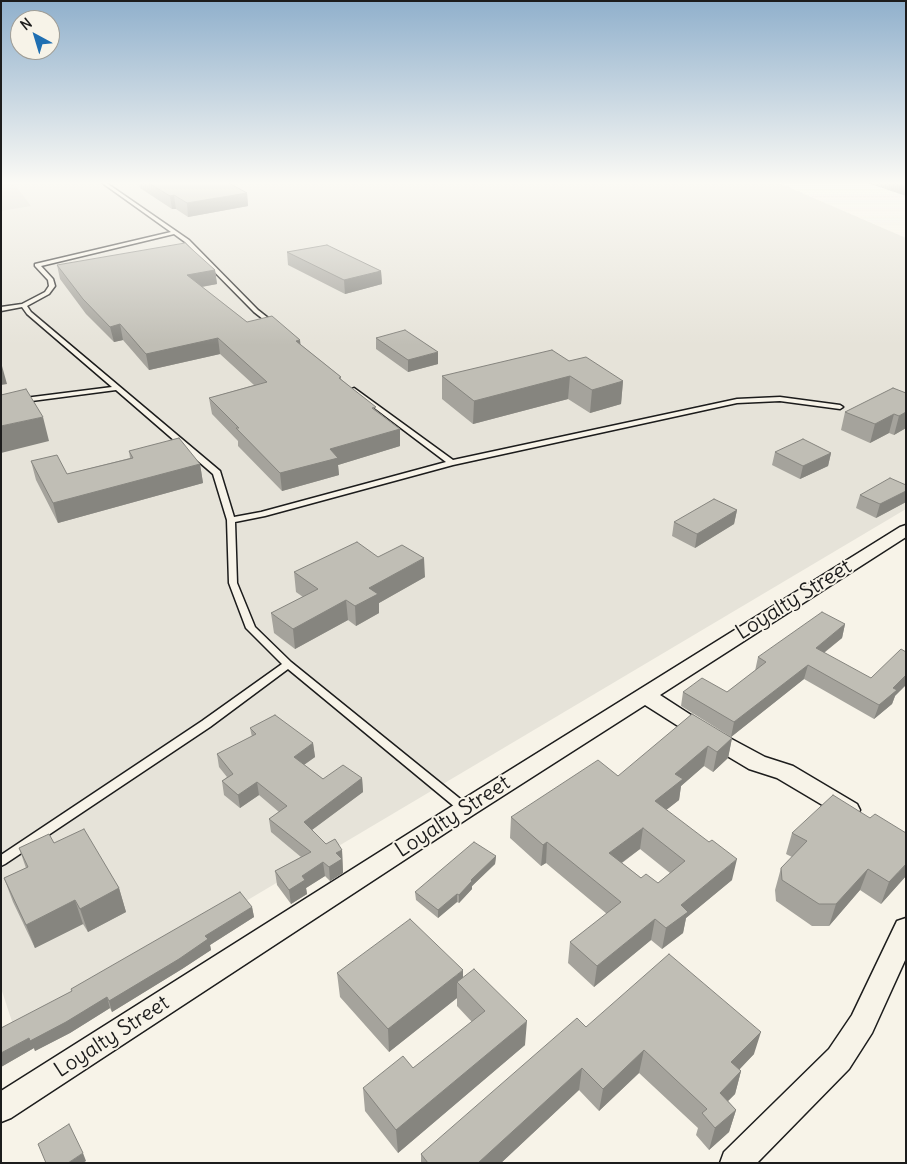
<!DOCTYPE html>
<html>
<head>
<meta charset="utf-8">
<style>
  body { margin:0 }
  #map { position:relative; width:907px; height:1164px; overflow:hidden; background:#f7f3e8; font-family:Delius,sans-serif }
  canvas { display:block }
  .frame { position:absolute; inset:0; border:2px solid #1c1c1c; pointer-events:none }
  .north { position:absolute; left:10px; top:10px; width:50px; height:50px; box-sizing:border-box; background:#f7f3e8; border:1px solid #9f9d96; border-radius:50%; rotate:321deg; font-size:14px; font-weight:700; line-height:20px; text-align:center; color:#1c1c1c }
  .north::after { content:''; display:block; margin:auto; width:18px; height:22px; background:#1f6fb2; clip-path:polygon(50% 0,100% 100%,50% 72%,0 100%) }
</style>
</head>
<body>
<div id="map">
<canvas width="907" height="1164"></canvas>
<div class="frame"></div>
<div class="north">N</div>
</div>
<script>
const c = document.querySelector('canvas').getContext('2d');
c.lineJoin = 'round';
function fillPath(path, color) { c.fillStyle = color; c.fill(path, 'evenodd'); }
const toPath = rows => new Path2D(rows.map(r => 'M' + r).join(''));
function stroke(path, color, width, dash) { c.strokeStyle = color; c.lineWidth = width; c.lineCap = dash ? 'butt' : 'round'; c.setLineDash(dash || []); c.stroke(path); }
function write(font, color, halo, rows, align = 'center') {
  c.font = font + ' Delius,sans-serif'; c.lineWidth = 4; c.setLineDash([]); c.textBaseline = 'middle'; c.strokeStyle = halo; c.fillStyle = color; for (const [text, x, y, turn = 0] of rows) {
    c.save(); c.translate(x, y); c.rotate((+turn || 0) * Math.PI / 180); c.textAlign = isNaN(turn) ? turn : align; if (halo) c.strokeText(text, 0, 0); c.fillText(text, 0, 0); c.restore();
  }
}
fillPath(toPath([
  [1,182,777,182,906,238,906,509,17,1037,1,988]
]), '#e6e3d9');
fillPath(toPath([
  [1,182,13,182,31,206,1,211]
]), '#d7d3cb');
const lane = toPath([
  [101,182,105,182,189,240,258,310,277,325,272,326,254,312,185,242,174,234,41,266,53,279,55,286,49,294,27,306,31,312,220,471,234,517,261,512,446,462,352,391,352,389,354,388,453,460,737,399,780,397,840,405,843,407,840,409,780,401,737,403,453,465,265,516,235,522,237,583,255,627,291,662,469,806,471,809,469,812,465,813,461,812,288,669,210,727,5,864,1,866,1,855,202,721,282,664,246,628,229,583,227,520,213,474,116,390,1,405,1,401,112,387,27,314,22,307,1,311,1,307,22,304,45,292,49,286,48,280,35,266,35,264,171,232,101,182]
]);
const street = toPath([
  [906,525,906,537,660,695,711,728,765,757,793,766,857,804,860,810,857,816,849,819,841,816,777,778,749,769,697,738,645,705,473,815,11,1118,1,1122,1,1091,457,803,900,527,906,525],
  [906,918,906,958,872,1033,849,1069,757,1163,720,1163,724,1152,829,1049,852,1015,897,921,906,918]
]);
stroke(lane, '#1c1c1c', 3);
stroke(street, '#1c1c1c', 3);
fillPath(lane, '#f7f3e8');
fillPath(street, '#f7f3e8');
fillPath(toPath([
  [138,182,227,182,247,193,248,206,188,217,176,209,172,209,140,188,139,182],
  [865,182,906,182,906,196],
  [287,252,381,271,382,284,345,294,288,265],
  [57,265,215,270,217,284,202,287,247,322,301,345,341,377,341,379,376,410,400,429,400,446,338,465,339,475,282,491,238,446,238,441,212,414,209,398,254,385,220,354,149,370,123,340,114,342,86,314,60,279],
  [376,338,438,364,408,372,376,349],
  [569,361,623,381,621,404,590,413,568,399,473,424,442,399,442,376],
  [906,393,906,428,894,435,889,433,870,443,841,430,845,412],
  [129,451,200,464,203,483,58,523,36,480,31,461,67,474,130,458],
  [775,452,831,453,828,466,800,479,772,465],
  [906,485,906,502,876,518,856,508,860,495],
  [737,510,734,524,695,548,672,536,674,522],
  [378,557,425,577,379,603,379,613,356,626,348,620,295,649,274,633,271,613,303,597,296,592,294,572],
  [845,624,842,638,824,653,895,696,892,704,874,719,804,679,731,737,681,706,683,692,727,692,755,671,758,657],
  [250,728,313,743,315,757,304,765,323,779,362,778,363,792,312,830,326,844,342,850,343,873,330,881,325,876,306,888,307,894,291,904,277,885,275,871,301,857,271,832,269,819,279,812,259,795,240,808,224,795,222,781,227,777,219,767,217,754,252,737],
  [732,738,728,758,713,772,704,766,681,786,679,800,666,810,732,880,686,918,683,933,662,949,651,940,594,987,568,963,570,942,607,914,546,863,541,866,510,838,511,817,618,776],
  [640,849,670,873,658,883,641,878,622,863],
  [792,833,906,876,881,904,860,890,829,926,812,926,776,901,775,890,781,868,792,857,786,854],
  [54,843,119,888,126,912,88,932,83,924,35,948,13,902,4,878,26,868,19,848],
  [496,856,495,864,472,886,472,889,459,903,457,902,438,918,416,900,415,892],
  [252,907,254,917,210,945,211,950,182,969,112,1012,110,1008,70,1033,35,1051,34,1048,1,1067,1,1028],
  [337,973,463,978,525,1045,398,1153,365,1111,363,1088,413,1068,472,1022,457,1006,457,998,389,1052,340,997],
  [586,1027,754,1054,739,1069,741,1071,735,1094,728,1101,736,1110,729,1132,709,1150,696,1135,698,1128,639,1073,599,1111,579,1090,501,1163,421,1163,421,1154]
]), '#a5a39c');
fillPath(toPath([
  [247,193,248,206,188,217,187,203],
  [174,195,176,209,172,209,170,196],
  [215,270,217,284,189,289,187,275],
  [381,271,382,284,345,294,344,280],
  [120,324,123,340,114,342,110,327],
  [218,338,220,354,149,370,146,354],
  [300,340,302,356,296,341],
  [438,352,438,364,408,372,408,360],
  [1,366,2,366,7,384,1,385],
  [570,376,568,399,473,424,474,401],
  [623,381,621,404,590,413,592,390],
  [906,412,906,428,894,435,899,416],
  [894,414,889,433,870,443,875,424],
  [43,417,49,441,1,453,1,426],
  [400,429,400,446,338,465,339,475,282,491,280,473,330,449],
  [831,453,828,466,800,479,803,466],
  [200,464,203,483,58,523,53,503],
  [906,491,906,502,876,518,880,504],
  [737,510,734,524,695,548,697,534],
  [424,558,425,577,379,603,379,613,356,626,355,606,369,588],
  [346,600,348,620,295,649,293,629],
  [845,624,842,638,812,662,816,648],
  [808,665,804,679,731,737,734,722],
  [906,675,906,685,895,696,892,704,874,719,879,705,893,688],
  [732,738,728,758,713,772,717,752],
  [313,743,315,757,295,771,294,757],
  [708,746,704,766,681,786,679,800,651,822,655,801,675,774],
  [362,778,363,792,305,835,304,822],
  [257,782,259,795,240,808,238,795],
  [643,828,640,849,606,874,609,853],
  [547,842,546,863,541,866,543,845],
  [342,850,343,873,330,881,329,867,336,853],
  [496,856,495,864,472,886,472,889,459,903,459,895,471,880],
  [737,859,732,880,686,918,683,933,662,949,666,928,681,905],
  [323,862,325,876,306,888,307,894,291,904,289,890,302,876],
  [906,864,906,876,881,904,889,882],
  [868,869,860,890,829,926,836,904],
  [119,888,126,912,88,932,80,909],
  [457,894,457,902,438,918,438,910],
  [75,900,83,924,35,948,26,925],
  [252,907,254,917,210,945,211,950,182,969,112,1012,109,1001,205,936],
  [655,919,651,940,594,987,597,966],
  [463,970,463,988,457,982,457,998,389,1052,388,1029],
  [107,997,110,1008,70,1033,35,1051,34,1048,1,1067,1,1053],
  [527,1021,525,1045,398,1153,396,1130],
  [761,1032,754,1054,725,1085,731,1062],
  [644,1050,639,1073,599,1111,603,1089],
  [582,1068,579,1090,501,1163,478,1163],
  [741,1071,735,1094,714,1115,720,1093],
  [736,1110,729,1132,709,1150,715,1128],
  [83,1153,86,1161,83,1163,68,1163]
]), '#86857f');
const building = toPath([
  [147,182,227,182,247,193,187,203,174,195,170,196,147,182],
  [185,243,215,270,187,275,247,322,272,316,300,340,296,341,341,377,339,378,376,407,372,408,400,429,330,449,338,458,280,473,236,428,239,428,209,398,267,382,218,338,146,354,120,324,110,327,83,299,57,265,185,243],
  [327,245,381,271,344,280,287,252,327,245],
  [405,330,438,352,408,360,376,338,405,330],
  [552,350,569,361,586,357,623,381,592,390,570,376,474,401,442,376,552,350],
  [893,388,906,393,906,412,899,416,894,414,875,424,845,412,893,388],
  [26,389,43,417,1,426,1,395,26,389],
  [179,438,200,464,53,503,31,461,57,455,67,474,133,458,129,451,179,438],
  [803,439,831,453,803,466,775,452,803,439],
  [890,478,906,485,906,491,880,504,860,495,890,478],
  [714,499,737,510,697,534,674,522,714,499],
  [357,542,378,557,402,545,424,558,369,588,378,594,355,606,346,600,293,629,271,613,318,589,294,572,357,542],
  [822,612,845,624,816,648,871,678,901,649,906,652,906,675,893,688,897,690,879,705,808,665,734,722,683,692,702,678,727,692,766,662,758,657,822,612],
  [692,714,732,738,717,752,708,746,675,774,683,779,655,801,709,842,712,840,737,859,681,905,688,912,666,928,655,919,597,966,570,942,621,902,547,842,543,845,511,817,598,760,618,776,692,714],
  [643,828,685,861,658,883,646,874,641,878,609,853,643,828],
  [275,715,313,743,294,757,323,779,343,765,362,778,304,822,326,844,335,839,342,850,336,853,342,859,329,867,323,862,302,876,305,880,289,890,275,871,311,852,269,819,287,806,257,782,238,795,222,781,233,774,217,754,256,734,250,728,275,715],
  [833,795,870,818,875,814,906,833,906,864,889,882,868,869,836,904,819,904,782,880,781,868,807,841,792,833,833,795],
  [84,829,119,888,80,909,75,900,26,925,4,878,28,867,19,848,49,834,54,843,84,829],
  [474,842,496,856,471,880,472,881,459,895,457,894,438,910,415,892,474,842],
  [240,892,252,907,205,936,208,939,179,959,109,1001,107,997,66,1022,30,1041,29,1038,1,1053,1,1028,72,991,71,989,240,892],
  [410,919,463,970,388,1029,337,973,410,919],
  [669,954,761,1032,731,1062,741,1071,720,1093,736,1110,715,1128,702,1113,707,1109,644,1050,603,1089,582,1068,478,1163,428,1163,421,1154,577,1018,586,1027,669,954],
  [474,969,527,1021,396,1130,363,1088,403,1056,413,1068,485,1011,457,982,474,969],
  [69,1124,83,1153,68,1163,46,1163,38,1144,69,1124]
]);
fillPath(building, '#c0beb5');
stroke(building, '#86857f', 1);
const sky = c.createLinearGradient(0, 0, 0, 345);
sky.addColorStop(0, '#90b0cc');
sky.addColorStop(0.53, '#fbfaf5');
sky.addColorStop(1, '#fbfaf500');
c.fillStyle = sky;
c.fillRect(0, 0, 907, 345);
write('21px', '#1c1c1c', '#f7f3e8', [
  ["Loyalty Street",794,600,-32],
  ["Loyalty Street",453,817,-33],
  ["Loyalty Street",112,1037,-33]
]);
</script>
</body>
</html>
